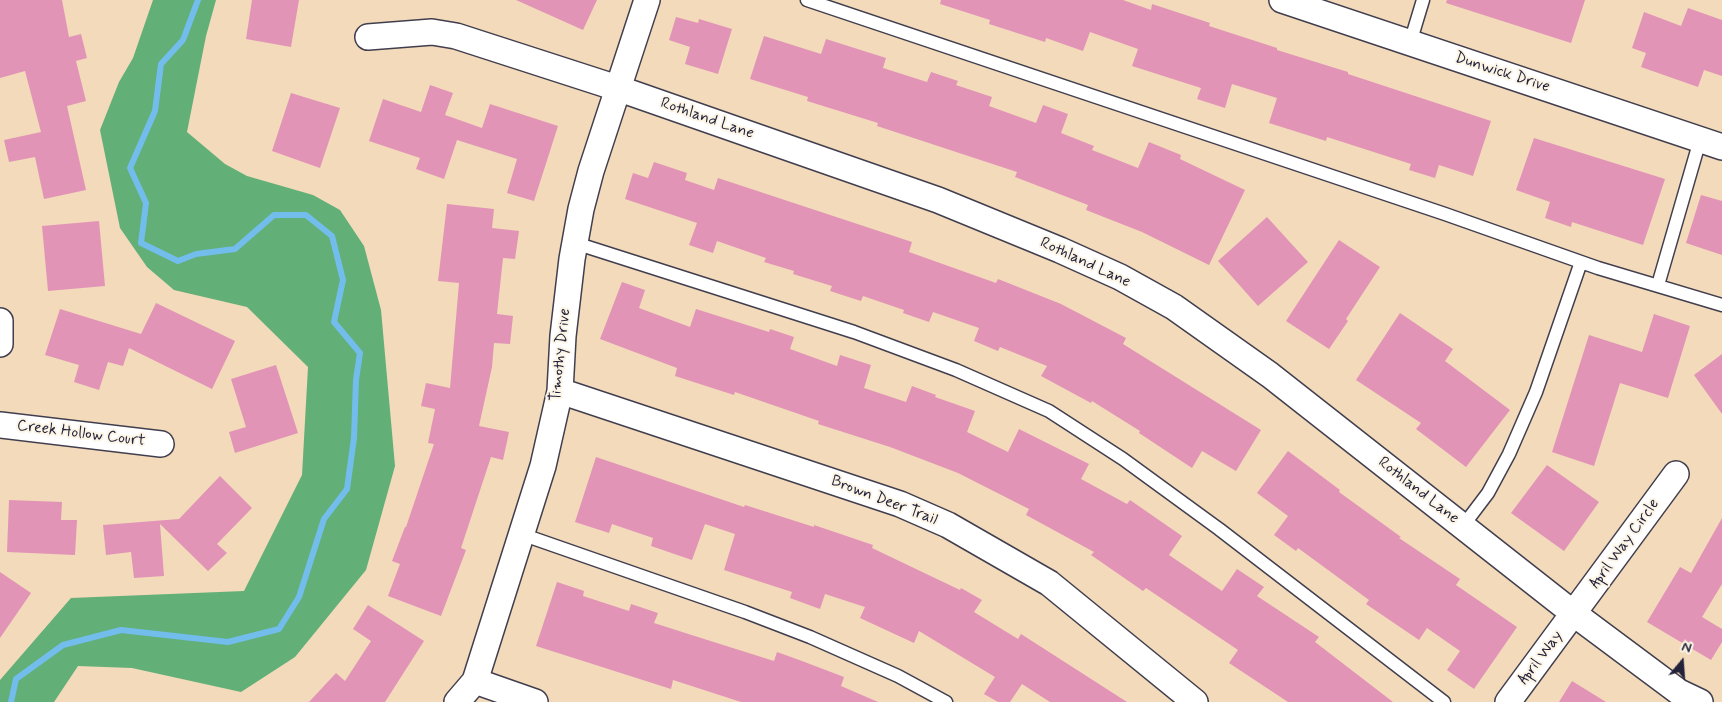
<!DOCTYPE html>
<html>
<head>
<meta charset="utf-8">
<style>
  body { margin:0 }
  #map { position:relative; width:1722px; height:702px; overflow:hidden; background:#f2daba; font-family:Mynerve,sans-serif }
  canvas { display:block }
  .north { position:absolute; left:1657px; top:637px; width:50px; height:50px; -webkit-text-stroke:4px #fcf5e5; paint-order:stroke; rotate:18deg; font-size:14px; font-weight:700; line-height:20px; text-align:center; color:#22223b }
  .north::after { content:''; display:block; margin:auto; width:18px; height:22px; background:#22223b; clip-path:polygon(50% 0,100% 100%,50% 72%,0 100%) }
</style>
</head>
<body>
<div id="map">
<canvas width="1722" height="702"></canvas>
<div class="north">N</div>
</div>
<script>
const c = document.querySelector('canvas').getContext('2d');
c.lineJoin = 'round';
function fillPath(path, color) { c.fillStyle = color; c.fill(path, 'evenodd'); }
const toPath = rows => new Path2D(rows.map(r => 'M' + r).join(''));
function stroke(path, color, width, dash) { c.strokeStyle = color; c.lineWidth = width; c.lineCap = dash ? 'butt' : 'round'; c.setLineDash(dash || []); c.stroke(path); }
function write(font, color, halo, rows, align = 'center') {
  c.font = font + ' Mynerve,sans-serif'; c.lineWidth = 4; c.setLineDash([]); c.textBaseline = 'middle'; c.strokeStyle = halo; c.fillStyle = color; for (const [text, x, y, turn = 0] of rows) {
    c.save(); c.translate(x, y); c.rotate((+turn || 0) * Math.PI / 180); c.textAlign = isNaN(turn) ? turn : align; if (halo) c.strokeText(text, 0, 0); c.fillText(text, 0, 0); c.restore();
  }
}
fillPath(toPath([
  [153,0,216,0,206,36,187,132,225,164,247,176,313,195,340,210,364,246,381,310,395,466,366,570,295,657,241,692,132,668,78,666,54,702,0,702,0,680,71,598,244,591,302,475,308,367,247,307,174,290,147,267,120,228,100,130,119,82,133,58]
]), '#62af78');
stroke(toPath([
  [11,702,16,679,63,645,121,630,228,642,279,629,299,597,324,519,347,489,354,438,356,380,360,353,334,322,343,280,332,236,306,215,274,215,235,249,196,254,178,261,141,243,146,203,130,168,155,111,161,64,183,40,198,0]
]), '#73bdec', 6);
fillPath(toPath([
  [0,0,62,0,69,37,81,34,87,58,76,61,86,101,67,106,86,190,44,199,35,157,9,162,4,140,41,132,25,71,0,78],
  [252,0,299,0,291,47,246,39],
  [516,0,597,0,583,30],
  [941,0,1123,0,1151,10,1152,4,1210,23,1209,26,1277,48,1277,50,1348,72,1348,74,1491,121,1473,176,1439,165,1435,178,1409,170,1411,164,1327,137,1326,141,1269,123,1277,98,1232,84,1225,108,1197,99,1201,88,1132,66,1138,49,1090,32,1083,51,1046,38,1045,42,989,24,990,20,940,4],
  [1447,0,1585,0,1571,43,1446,3],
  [1688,8,1722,20,1722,76,1704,70,1698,87,1641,67,1646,53,1632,48,1644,12,1681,26],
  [676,17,698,23,699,19,732,29,718,74,685,64,690,47,669,40],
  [764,36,821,54,826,39,886,58,883,68,927,82,931,72,958,81,956,85,992,97,989,106,1036,123,1043,105,1068,114,1061,133,1094,146,1092,150,1138,168,1149,142,1181,155,1180,159,1245,190,1209,265,1142,232,1086,210,1088,205,1015,177,1017,172,877,126,878,123,807,101,808,97,750,79],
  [430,85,453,93,445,115,482,128,490,104,558,126,534,201,507,193,517,159,457,140,444,179,416,169,420,158,369,141,383,99,421,112],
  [291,93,340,108,320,168,272,151],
  [1534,138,1665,179,1643,245,1572,222,1571,227,1545,218,1550,202,1516,190],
  [654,162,687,173,685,180,714,190,718,178,912,242,909,252,996,283,998,279,1061,304,1126,338,1123,344,1261,430,1236,471,1202,451,1192,468,1139,433,1140,431,1092,401,1091,403,1041,376,1047,366,1000,347,998,351,974,341,979,328,933,312,929,322,903,313,904,310,863,296,861,301,830,291,832,286,793,274,794,271,764,262,766,258,717,241,713,253,689,245,697,223,625,199,633,173,648,178],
  [1701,195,1722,201,1722,255,1686,243],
  [447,204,494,209,492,228,519,231,515,259,503,258,497,314,513,316,510,344,494,343,492,367,479,426,509,432,503,460,491,457,461,548,466,550,441,616,388,596,400,564,392,561,405,527,406,527,434,444,428,443,435,409,421,406,426,383,450,388,459,283,438,281],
  [1267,217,1308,262,1258,306,1218,261],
  [99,221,105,286,48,291,42,226],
  [1339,240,1380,267,1346,319,1348,321,1329,349,1286,321],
  [622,282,645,290,639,308,690,327,696,309,769,332,770,329,794,337,790,349,837,366,840,355,871,365,864,388,906,402,912,386,936,395,935,397,975,411,967,432,1008,452,1019,429,1089,464,1081,479,1127,504,1130,500,1182,536,1169,555,1222,591,1237,569,1264,587,1257,596,1319,637,1315,642,1393,702,1288,702,1229,663,1238,650,1146,588,1143,591,1091,555,1094,552,1026,515,1029,509,958,473,890,447,818,424,819,421,735,392,734,395,675,376,677,368,600,339],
  [156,303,235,341,212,389,129,348,123,366,108,362,99,390,74,382,79,365,45,355,60,309,141,334],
  [1400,313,1453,349,1445,361,1510,410,1466,467,1416,429,1421,423,1356,380],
  [1654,314,1690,326,1668,398,1620,383,1594,466,1552,452,1589,335,1642,352],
  [1722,354,1722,414,1694,375],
  [276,365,298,433,235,453,229,432,246,427,231,379],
  [1288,451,1340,490,1339,492,1401,537,1399,538,1460,579,1456,585,1517,627,1474,689,1447,670,1460,651,1427,628,1419,640,1366,604,1369,600,1298,548,1296,551,1274,535,1288,516,1257,493],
  [596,457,744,507,745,505,814,527,814,525,873,545,872,548,960,590,961,588,982,600,974,612,1018,639,1021,634,1127,702,1050,702,1022,684,1010,702,998,702,984,694,995,677,919,631,914,643,860,618,865,607,825,594,820,609,790,598,792,592,724,570,735,534,705,524,692,560,651,546,653,538,612,524,609,533,575,522],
  [1547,465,1599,502,1564,551,1511,513],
  [220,476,252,508,217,544,227,553,208,571,160,524,164,576,134,578,131,552,106,555,103,525,179,519],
  [9,500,62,502,61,520,77,520,75,555,7,552],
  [1722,518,1722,584,1702,617,1722,629,1722,642,1711,660,1647,622,1680,567,1691,573],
  [0,572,31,593,0,638],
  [557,582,584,591,583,596,629,611,631,604,658,613,654,623,701,638,774,661,777,652,802,661,844,677,841,686,878,702,741,702,673,680,671,689,536,646],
  [368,605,424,641,385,702,309,702,336,673,345,681,371,641,353,629],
  [1572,681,1606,702,1559,702]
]), '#e294b7');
const service = toPath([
  [807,0,1445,214,1598,268,1722,305],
  [1410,43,1423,0],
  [575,243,854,332,956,370,1049,411,1123,459,1219,529,1444,702],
  [1658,285,1700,140],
  [1463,526,1488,493,1509,454,1536,392,1581,262],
  [521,534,745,612,810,637,898,676,946,702]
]);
const minor = toPath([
  [1282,0,1722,147],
  [368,37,432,32,456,36,617,88,938,200,1060,250,1120,277,1174,307,1270,375,1573,613,1679,692,1700,702],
  [0,321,0,344],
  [560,391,900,504,948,525,1049,583,1195,702],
  [0,425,161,444],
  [475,681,535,702],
  [457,702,475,681,543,466,560,391,563,336,572,259,581,209,591,171,647,0],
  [1508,702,1676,474]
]);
stroke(service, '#413e4e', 15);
stroke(minor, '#413e4e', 28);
stroke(service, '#fff', 12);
stroke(minor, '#fff', 25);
write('16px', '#22223b', '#fcf5e5', [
  ["Dunwick Drive",1502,73,18],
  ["Rothland Lane",707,119,19],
  ["Rothland Lane",1085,263,25],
  ["Timothy Drive",561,355,-84],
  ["Creek Hollow Court",81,434,7],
  ["Rothland Lane",1418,491,38],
  ["Brown Deer Trail",884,501,21],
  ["April Way Circle",1625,544,-54],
  ["April Way",1541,658,-53]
]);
</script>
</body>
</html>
